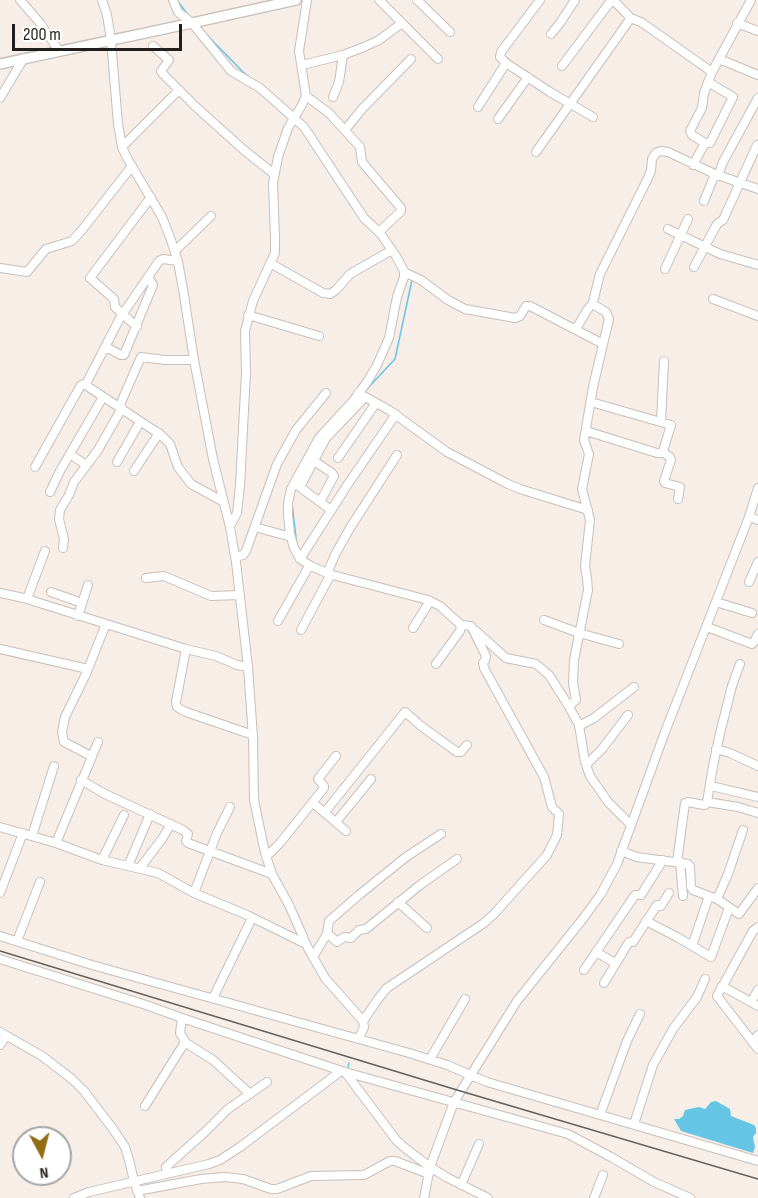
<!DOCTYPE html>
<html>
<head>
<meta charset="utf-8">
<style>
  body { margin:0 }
  #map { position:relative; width:758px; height:1198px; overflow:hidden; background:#f7eee8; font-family:"Sofia Sans Condensed",sans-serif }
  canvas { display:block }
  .north { position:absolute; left:12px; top:1126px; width:60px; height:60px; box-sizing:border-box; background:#fff; border:2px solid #a6a5a4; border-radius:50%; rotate:173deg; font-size:16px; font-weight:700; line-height:24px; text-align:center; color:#211e1b }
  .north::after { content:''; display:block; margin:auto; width:21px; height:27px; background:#916d13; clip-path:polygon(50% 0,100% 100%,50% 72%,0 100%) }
  .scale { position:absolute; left:12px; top:24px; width:170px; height:27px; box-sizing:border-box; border:3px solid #211e1b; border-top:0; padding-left:8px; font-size:18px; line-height:21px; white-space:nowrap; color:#211e1b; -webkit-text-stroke:4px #fff; paint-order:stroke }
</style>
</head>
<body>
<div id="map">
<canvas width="758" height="1198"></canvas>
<div class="north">N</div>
<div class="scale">200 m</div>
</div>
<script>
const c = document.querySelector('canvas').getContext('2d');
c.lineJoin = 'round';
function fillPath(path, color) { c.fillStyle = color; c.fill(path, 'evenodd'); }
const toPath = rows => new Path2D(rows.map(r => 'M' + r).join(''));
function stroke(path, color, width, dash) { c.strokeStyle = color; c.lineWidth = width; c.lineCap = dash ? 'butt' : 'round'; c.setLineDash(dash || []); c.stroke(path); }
fillPath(toPath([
  [716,1101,730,1109,731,1116,754,1125,756,1128,756,1133,753,1137,755,1147,753,1153,681,1131,674,1119,679,1119,683,1116,685,1110,699,1107,705,1109,711,1102]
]), '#64c5e5');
stroke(toPath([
  [177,0,188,15],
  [202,30,243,72,249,77],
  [386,236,394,247],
  [366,390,395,359,412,280],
  [292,503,297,546],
  [455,615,463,622],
  [467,628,483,658],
  [547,775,554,800],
  [348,1067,349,1063]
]), '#64c5e5', 1.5);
const minor = toPath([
  [20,0,40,23,59,51],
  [102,0,107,15,111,40,118,124,122,147,127,158,162,217,171,240,178,262,183,289,194,360,213,459,230,527,236,562,248,667,253,737,254,800,265,853,272,874,289,905,308,948,325,978,363,1021,364,1027,359,1038],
  [173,0,178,12,192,23,231,71,260,88,304,127,364,218,380,233,396,256,404,271,404,277,397,297,389,338,377,365,367,382,353,401,319,438,291,489,288,503,288,515,290,534,294,548,300,559,311,566,329,574,428,600,440,606,461,625,471,626,486,656,485,660,483,663,484,668,544,777,552,807,559,814,557,835,547,855,494,914,484,923,387,988,378,999,363,1021],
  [379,0,438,59],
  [417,0,450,32],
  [540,0,501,52,500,57,506,63,550,92,593,117],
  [630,18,641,22,712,72],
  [737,23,758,31],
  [551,34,560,23,575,0],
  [153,46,169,60,161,71,162,73,196,107,245,151,274,174],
  [719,59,758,75],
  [302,65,343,55,364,47,379,40,402,23],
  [306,96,329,113,360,147,362,162,401,208,401,211,379,232],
  [333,97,339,82,343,55],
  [0,98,24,58],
  [478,107,506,63],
  [498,119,528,77],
  [345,130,363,108,411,59],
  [705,143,710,143,733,97,708,82],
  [122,147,179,90],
  [536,152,628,22,630,18,628,15,615,2,610,2,562,66],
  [693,165,705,143,692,135,690,131,702,108,704,93,712,72,751,0],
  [718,176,723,162,758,98],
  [704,201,715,174],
  [668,229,720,254,758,265],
  [175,251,211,216],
  [270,263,323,293,330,294,336,290,350,274,392,250],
  [694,267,717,224,723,220,757,145],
  [0,268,27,272,46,249,72,241,82,230,132,166],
  [665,269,688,219],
  [404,272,421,280,448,300,465,309,515,318,520,316,526,306,530,306,603,344],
  [713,299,758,316],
  [248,315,319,336],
  [137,327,115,307,114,299,90,278,151,197],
  [576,329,587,310,593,303],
  [106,347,121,355,124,355,153,285,148,277],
  [86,384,120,318,159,261,163,259,178,261],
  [358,393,389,410,447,452,508,484,520,489,588,510],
  [591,402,671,425,663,451,664,453,670,457,671,460,664,481,665,483,680,487,678,499],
  [119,407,141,357,165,360,194,360],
  [661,422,664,361],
  [586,431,657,453,664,453],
  [70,454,86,465],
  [338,458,376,403],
  [314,461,332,473,334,476,320,502],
  [117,462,140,422],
  [35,467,81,385,84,384,161,435,170,444,178,467,191,484,222,501],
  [134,471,159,433],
  [297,485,331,510],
  [300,487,326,438,365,397],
  [50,492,60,471,103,397],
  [749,517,758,520],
  [230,526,237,513,240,486,246,372,245,331,253,301,275,253,275,237,273,183,278,157,288,128,302,105,306,96,299,51,307,0],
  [255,527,291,537],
  [63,548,64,539,59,519,60,510,69,495,74,482,98,450,122,408],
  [45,551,28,596,30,600,186,649,216,656,237,665,248,667],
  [235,557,243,555,246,551,277,464,296,430,326,393],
  [300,559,348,484,396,414],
  [327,573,336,553,350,528,397,455],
  [146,578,164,576,211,596,240,595],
  [749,582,758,562],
  [51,592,82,603],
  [0,593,28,599],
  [716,602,752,613],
  [78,616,88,585],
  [544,620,579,633,619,644],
  [278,621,309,566],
  [707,627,752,644,754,642,758,634],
  [413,628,430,601],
  [301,630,331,574],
  [476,631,506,658,536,664,549,675,568,705,579,725,585,762,590,776,608,802,631,825],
  [0,649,88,669],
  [186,649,176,702,177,707,186,712,253,735],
  [436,664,460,631,461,625],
  [569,706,576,700,573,683,574,660,588,590,587,578,585,566,590,520,582,489,589,454,584,440,593,387,609,319,606,312,594,305,593,302,600,274,647,180,651,171,652,159,656,153,661,151,668,152,715,174,758,189],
  [579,726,594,718,634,687],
  [716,749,730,753,758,766],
  [91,756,64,742,62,732,65,717,86,674,106,624],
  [586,765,602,749,628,715],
  [81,780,105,794,183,830,188,834,186,841,188,843,272,874],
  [711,786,758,797],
  [707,802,738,807,758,813],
  [313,803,346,831],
  [325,812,405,712,421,726,457,752,461,752,467,745],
  [336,822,371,779],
  [0,827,56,843,102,860,158,873,194,893,247,915,306,944],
  [32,836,54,766],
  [56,843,98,742],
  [621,851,637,857,688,864,690,866,691,887,693,890,717,899,739,914,758,888],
  [266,857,280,843,324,788,324,786,318,779,336,756],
  [102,860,124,815],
  [677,862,685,803,688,802,704,805,705,805,707,802,713,766,721,729,732,686,740,664],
  [680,862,683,896],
  [128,866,150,814],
  [140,868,162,839,171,824],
  [0,893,23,833],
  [194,893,217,833,230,807],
  [717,899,728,874,743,830],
  [398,902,427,928],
  [646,921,677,937,711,957,729,908],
  [758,927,753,931,717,996,758,1049],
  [327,933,337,942,344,937,351,938,359,930,366,929,420,885,457,859],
  [0,936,92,965,409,1053,447,1065,487,1082,758,1161],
  [17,941,40,882],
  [692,946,709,896],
  [596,952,615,963],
  [313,957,327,934,329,921,359,895,406,857,441,834],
  [0,959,146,1005,182,1018,345,1072,568,1134,611,1157,654,1182,690,1198],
  [584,970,635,895,641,895,663,860],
  [604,983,629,942,633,942,657,905,661,906,669,893],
  [722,986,758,1006],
  [213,998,252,918],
  [751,1002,758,990],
  [182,1018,180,1033,186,1043,213,1060,250,1094],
  [0,1032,42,1056,72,1079,84,1091,113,1129,125,1147,129,1160,134,1181,140,1198],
  [752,1042,758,1035],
  [0,1045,6,1036],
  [430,1059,465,999],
  [345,1072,397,1141,405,1148,430,1167,448,1178,488,1198],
  [145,1106,185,1042],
  [600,1115,627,1041,640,1014],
  [634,1124,653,1065,673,1029,697,997,705,979],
  [167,1174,166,1167,206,1131,228,1109,267,1082],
  [461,1185,479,1144],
  [137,1191,201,1179,225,1177,243,1179,271,1189,277,1189,311,1176,364,1175,390,1161,395,1161,429,1174],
  [74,1198,89,1192,209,1164,220,1160,240,1147,341,1071],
  [424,1198,430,1167,454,1102,517,1001,582,920,601,894,617,864,665,732,749,517,758,488],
  [594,1198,603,1175]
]);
const major = toPath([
  [0,64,192,23,296,0]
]);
stroke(minor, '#c8bfb9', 10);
stroke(major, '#c8bfb9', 12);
stroke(minor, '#fff', 8);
stroke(major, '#fff', 9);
stroke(toPath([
  [0,951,457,1090,758,1179]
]), '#635e5a', 1.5);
</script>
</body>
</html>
